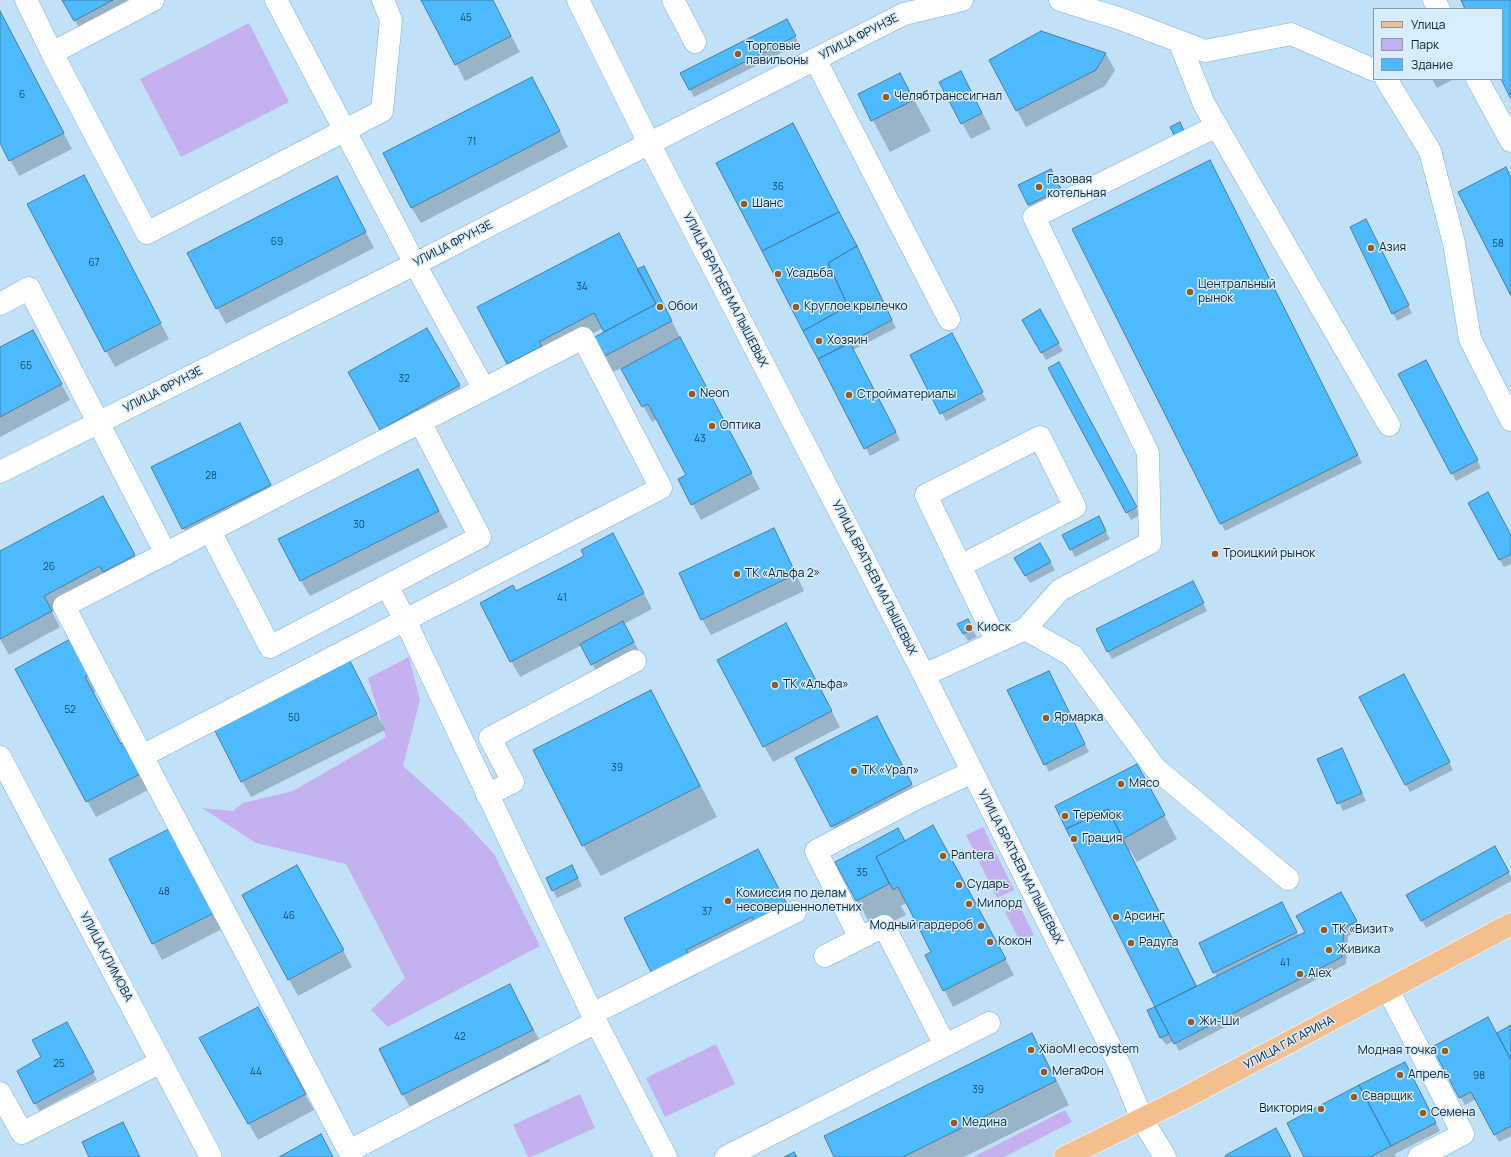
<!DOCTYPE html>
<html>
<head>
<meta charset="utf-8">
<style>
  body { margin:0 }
  #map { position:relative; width:1511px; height:1157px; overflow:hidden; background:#c1e1f9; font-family:Manrope,sans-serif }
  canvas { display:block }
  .legend { position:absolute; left:1373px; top:8px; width:130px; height:72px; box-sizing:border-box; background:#d8edfd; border:1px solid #869cab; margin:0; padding:5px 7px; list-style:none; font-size:12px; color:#0c2231 }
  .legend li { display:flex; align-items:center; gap:8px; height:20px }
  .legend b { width:20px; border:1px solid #869cab }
</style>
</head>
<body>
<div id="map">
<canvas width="1511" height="1157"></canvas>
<ul class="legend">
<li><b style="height:5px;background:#f4bf8f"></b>Улица</li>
<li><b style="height:11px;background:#c6b1f0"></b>Парк</li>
<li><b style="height:11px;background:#4dbaff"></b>Здание</li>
</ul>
</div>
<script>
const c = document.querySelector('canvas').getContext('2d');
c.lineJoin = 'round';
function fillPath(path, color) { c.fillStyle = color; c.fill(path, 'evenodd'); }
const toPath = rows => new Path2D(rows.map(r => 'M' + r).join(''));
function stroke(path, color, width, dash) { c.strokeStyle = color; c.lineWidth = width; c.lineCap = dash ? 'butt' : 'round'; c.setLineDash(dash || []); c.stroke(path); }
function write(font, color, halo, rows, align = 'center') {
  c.font = font + ' Manrope,sans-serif'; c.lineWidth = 3; c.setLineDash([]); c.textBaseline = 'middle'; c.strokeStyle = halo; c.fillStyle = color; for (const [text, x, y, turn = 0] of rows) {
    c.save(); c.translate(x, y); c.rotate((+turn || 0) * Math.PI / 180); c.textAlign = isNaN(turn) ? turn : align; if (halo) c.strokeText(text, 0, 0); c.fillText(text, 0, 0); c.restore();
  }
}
fillPath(toPath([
  [249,23,289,102,181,157,140,79],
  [409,657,420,700,403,766,461,818,494,854,540,946,388,1027,371,1010,405,978,346,864,256,843,202,808,233,811,243,803,293,791,386,737,368,678],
  [983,827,1014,890,997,898,966,835],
  [1019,905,1034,935,1020,941,1005,912],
  [716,1044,735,1084,665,1117,646,1078],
  [580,1094,595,1128,531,1157,528,1157,513,1125],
  [1065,1110,1072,1122,1004,1157,973,1157]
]), '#c6b1f0');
fillPath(toPath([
  [63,0,152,0,84,36],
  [423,0,492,0,520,52,465,81],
  [0,11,72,149,19,176,0,141],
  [791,28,799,44,694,97,681,73],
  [1041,32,1106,54,1115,70,1105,86,1026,127,990,61],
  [900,74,931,131,890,152,859,95],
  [1432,79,1454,79,1437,88],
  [969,88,991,129,971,139,962,123],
  [541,94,568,147,421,223,411,207],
  [718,163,861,255,896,328,853,350,900,440,870,456],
  [1214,168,1362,463,1225,531,1073,229],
  [337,177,374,248,226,324,188,254],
  [1055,177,1064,197,1033,212,1029,205],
  [92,192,169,339,115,367,106,351],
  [1370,228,1412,313,1397,321,1393,313],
  [644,267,680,337,679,337,760,489,701,520,679,479,687,475,657,419,652,422,622,368,611,373,592,340,605,332,603,328,548,358,517,380,478,308,638,270],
  [1040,311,1063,351,1046,360,1023,321],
  [427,329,468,401,390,445,349,373],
  [33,331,70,400,0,437,0,348],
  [956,342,986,400,946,421,911,356],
  [1430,369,1481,468,1456,481,1400,375],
  [1063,371,1140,515,1131,520,1127,512],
  [248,440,279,501,192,545,152,468],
  [417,470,448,527,310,596,301,581],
  [1469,504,1511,537,1511,564,1504,567],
  [112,513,143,571,110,581,52,612,60,627,9,655,0,639,0,553],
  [1098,518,1110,539,1075,557,1064,535],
  [774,529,783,545,804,591,711,635,702,619],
  [613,534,652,609,624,624,643,658,601,680,582,645,520,677,511,661,516,592,585,556],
  [1040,544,1055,570,1030,583,1015,558],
  [1197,590,1207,611,1112,659,1108,652],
  [967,620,977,637,968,641,958,625],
  [786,625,840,727,773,762,764,746],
  [72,640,99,690,93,693,121,745,152,788,96,817,16,669],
  [347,656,385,730,251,797,242,781],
  [1053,680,1089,752,1049,772,1045,764],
  [1407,683,1453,770,1410,792,1360,698],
  [651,691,668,722,717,817,601,876,583,845],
  [885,733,920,800,841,842,832,826],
  [1346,757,1366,801,1343,811,1318,760],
  [1150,789,1177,839,1137,862,1130,850,1129,851,1197,986,1217,977,1200,943,1282,904,1299,936,1306,932,1340,893,1361,929,1348,936,1346,964,1179,1051,1174,1041,1166,1045,1161,1038,1149,1010,1156,1007,1057,806],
  [170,830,222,929,162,960,110,860],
  [905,842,942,842,1014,975,953,1007,927,956,932,952,907,903,901,906,906,915,874,931,836,862],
  [1494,847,1511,877,1511,881,1426,928,1408,895],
  [758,851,796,922,694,967,698,974,663,991,654,976],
  [576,874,582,886,557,898,547,878],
  [306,882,352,967,298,996,243,895],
  [509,985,527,1016,550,1061,421,1126,403,1095,380,1049],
  [266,1024,314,1110,258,1140,200,1038],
  [1511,1026,1511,1136,1499,1142,1476,1099,1465,1105,1460,1097,1496,1034],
  [71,1031,97,1080,39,1111,35,1103,43,1058],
  [1031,1034,1045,1057,1069,1105,964,1157,835,1157],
  [1409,1071,1440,1131,1395,1154,1396,1157,1306,1157]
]), '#0003');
const building = toPath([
  [62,0,113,0,74,21,62,0],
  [421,0,493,0,511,36,455,65,421,0],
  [1461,0,1511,0,1511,99,1501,79,1502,9,1465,9,1461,0],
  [0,11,64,133,9,161,0,143,0,11],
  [787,19,796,36,689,90,680,73,787,19],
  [1041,31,1106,53,1096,70,1016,111,989,60,1041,31],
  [961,71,982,113,961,124,939,82,961,71],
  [900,73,914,100,871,121,858,94,900,73],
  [532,77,560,131,411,208,383,153,532,77],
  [1180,122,1184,131,1174,135,1170,127,1180,122],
  [793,123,839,212,762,251,716,163,793,123],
  [1210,160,1358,455,1220,524,1072,229,1210,160],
  [1506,167,1511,177,1511,296,1458,192,1506,167],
  [1051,169,1061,189,1028,205,1018,185,1051,169],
  [84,175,161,323,105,352,27,204,84,175],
  [337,176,366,232,216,309,187,253,337,176],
  [839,212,857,246,828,263,848,306,803,331,762,251,839,212],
  [1366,219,1409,305,1392,314,1350,227,1366,219],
  [619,233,656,304,604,332,594,313,539,342,542,346,507,364,477,307,619,233],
  [857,246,892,320,818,359,803,331,848,306,828,263,857,246],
  [644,266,672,321,601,358,591,339,656,304,637,269,644,266],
  [1040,309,1059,343,1041,353,1022,320,1040,309],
  [427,328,460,385,380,430,348,372,427,328],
  [33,330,62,384,0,417,0,347,33,330],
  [952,333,983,392,940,414,910,355,952,333],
  [680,337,752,473,691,505,678,479,686,475,648,404,642,407,621,369,680,337],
  [850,343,896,432,864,449,818,359,850,343],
  [1426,360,1478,460,1451,474,1398,374,1426,360],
  [1059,362,1137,507,1126,513,1048,368,1059,362],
  [240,423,271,485,182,529,151,467,240,423],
  [418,469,439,511,300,581,278,539,418,469],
  [1488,492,1511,535,1511,554,1499,560,1468,503,1488,492],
  [103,496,135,555,103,572,100,566,44,596,52,611,0,639,0,551,103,496],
  [1099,516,1106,531,1070,550,1062,535,1099,516],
  [774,528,796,574,701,620,679,573,774,528],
  [613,533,644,593,510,662,480,603,513,585,516,591,569,564,584,556,581,550,613,533],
  [1040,543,1051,562,1025,576,1014,558,1040,543],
  [1193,581,1204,603,1107,652,1096,629,1193,581],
  [968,619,973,629,963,634,957,624,968,619],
  [623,621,634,642,591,665,580,644,623,621],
  [786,623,832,711,763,747,717,660,786,623],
  [72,638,91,674,85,677,121,744,127,740,144,772,86,802,15,669,72,638],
  [347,655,377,714,241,782,211,723,347,655],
  [1049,671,1085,744,1044,765,1007,690,1049,671],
  [1404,674,1450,762,1405,785,1359,697,1404,674],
  [651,690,700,786,582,846,533,750,651,690],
  [877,716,912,784,831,827,795,758,877,716],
  [1342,748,1362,793,1337,804,1317,759,1342,748],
  [1137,764,1165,815,1123,839,1108,809,1066,829,1055,806,1137,764],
  [1108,809,1196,986,1155,1007,1066,829,1108,809],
  [933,825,1006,959,943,991,925,955,931,952,898,887,893,890,876,857,933,825],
  [171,828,214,913,152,944,109,859,171,828],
  [898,828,905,841,876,857,889,884,856,901,835,862,898,828],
  [1495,846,1509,872,1421,921,1406,895,1495,846],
  [758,849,788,906,755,923,752,917,686,950,690,958,653,976,624,918,758,849],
  [297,865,344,950,288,980,242,895,297,865],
  [572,865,578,878,552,891,546,878,572,865],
  [1341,892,1357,921,1344,928,1342,957,1174,1044,1155,1007,1305,932,1296,916,1341,892],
  [1282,902,1297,932,1213,973,1199,943,1282,902],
  [510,984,533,1030,402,1095,379,1049,510,984],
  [258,1007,306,1094,248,1124,199,1038,258,1007],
  [1155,1007,1169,1034,1160,1038,1147,1010,1155,1007],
  [1488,1017,1511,1060,1511,1126,1494,1135,1471,1092,1459,1098,1432,1047,1488,1017],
  [67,1022,94,1072,34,1104,17,1071,41,1057,32,1040,67,1022],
  [1511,1025,1511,1060,1497,1033,1511,1025],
  [1032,1033,1056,1081,903,1157,834,1157,824,1136,1032,1033],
  [1405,1062,1436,1123,1391,1146,1359,1085,1405,1062],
  [1359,1085,1391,1146,1370,1157,1304,1157,1287,1123,1359,1085],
  [123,1122,140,1157,89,1157,82,1142,123,1122],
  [1276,1128,1291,1157,1225,1157,1226,1155,1276,1128],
  [321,1134,333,1157,279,1157,321,1134],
  [794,1152,797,1157,784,1157,794,1152]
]);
fillPath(building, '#4dbaff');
stroke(building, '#4a7da1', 1);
const minor = toPath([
  [26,0,52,53,147,233,382,111,391,20,383,0],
  [276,0,415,264,484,389],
  [578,0,649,143,924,675,1121,1068,1142,1119,1165,1157],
  [673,0,695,42],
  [1060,0,1121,19,1205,51,1291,34,1374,70],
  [1434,0,1439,9],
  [1179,41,1204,104,1389,425],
  [52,53,153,0],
  [815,59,949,319],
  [1386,79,1430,151,1454,243,1470,339,1511,420],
  [1477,79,1511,141],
  [0,304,29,288,166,554],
  [0,472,415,264,603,167,904,14,962,0],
  [210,531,270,647,480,537,420,422],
  [960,566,1075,507,1040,437,926,495,997,642],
  [387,586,405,620,596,1022,666,1157],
  [1025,629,1073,656,1155,768,1288,879],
  [924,675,1025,629,1060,590,1150,543,1148,453,1034,217,1217,126],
  [142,756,661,488,583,338,64,606,142,756,243,947,352,1157],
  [0,757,211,1157],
  [487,795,513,782,490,738,635,661],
  [860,938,816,851,917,798,972,772],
  [825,956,884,926,945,1045],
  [1388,990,1463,1134,1419,1157],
  [592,1014,795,912],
  [0,1093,22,1133,161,1062],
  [349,1151,596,1022],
  [726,1157,989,1023]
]);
const major = toPath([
  [1065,1157,1186,1097,1511,924]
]);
stroke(minor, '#7db2d8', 23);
stroke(major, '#fff', 23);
stroke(minor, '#fff', 22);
stroke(major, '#f4bf8f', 22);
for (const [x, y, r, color] of [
  [738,54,4,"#975a1e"],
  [886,97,4,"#975a1e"],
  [1039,187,4,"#975a1e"],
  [744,204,4,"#975a1e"],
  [1371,248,4,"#975a1e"],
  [778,274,4,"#975a1e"],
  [1190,292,4,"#975a1e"],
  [660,307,4,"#975a1e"],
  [796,307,4,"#975a1e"],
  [819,341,4,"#975a1e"],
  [692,394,4,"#975a1e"],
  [849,395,4,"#975a1e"],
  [712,426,4,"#975a1e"],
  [1215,554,4,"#975a1e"],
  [737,574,4,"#975a1e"],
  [969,628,4,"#975a1e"],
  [775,685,4,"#975a1e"],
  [1046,718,4,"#975a1e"],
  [854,771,4,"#975a1e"],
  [1121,784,4,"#975a1e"],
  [1065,816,4,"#975a1e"],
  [1074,839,4,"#975a1e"],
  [943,856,4,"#975a1e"],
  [959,885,4,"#975a1e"],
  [728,901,4,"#975a1e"],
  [969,904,4,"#975a1e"],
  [1116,917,4,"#975a1e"],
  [981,926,4,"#975a1e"],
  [1324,930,4,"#975a1e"],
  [990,942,4,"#975a1e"],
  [1131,943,4,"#975a1e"],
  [1329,950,4,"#975a1e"],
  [1300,974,4,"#975a1e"],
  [1191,1022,4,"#975a1e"],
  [1031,1050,4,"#975a1e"],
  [1445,1051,4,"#975a1e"],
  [1044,1072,4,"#975a1e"],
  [1400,1075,4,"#975a1e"],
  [1354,1097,4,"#975a1e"],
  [1321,1109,4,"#975a1e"],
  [1423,1113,4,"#975a1e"],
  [954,1123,4,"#975a1e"]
]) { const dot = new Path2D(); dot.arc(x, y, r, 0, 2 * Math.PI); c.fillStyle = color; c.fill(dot); stroke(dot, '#d8edfd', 1.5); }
write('10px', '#1c4864', null, [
  ["45",466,18],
  ["6",22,95],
  ["71",472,142],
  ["36",778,187],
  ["69",277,242],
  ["58",1498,244],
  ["67",94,263],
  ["34",582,287],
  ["65",26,366],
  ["32",404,379],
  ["43",700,439],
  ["28",211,476],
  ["30",359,525],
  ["26",49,567],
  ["41",562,598],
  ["52",70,710],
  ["50",294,718],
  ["39",617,768],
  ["35",862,873],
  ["48",164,892],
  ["37",707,912],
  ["46",289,916],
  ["41",1285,963],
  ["42",460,1037],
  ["25",59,1064],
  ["44",256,1072],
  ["98",1479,1076],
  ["39",978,1090]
]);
write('12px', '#0c2231', '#d8edfd', [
  ["УЛИЦА ФРУНЗЕ",859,37,-27],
  ["УЛИЦА ФРУНЗЕ",453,244,-27],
  ["УЛИЦА БРАТЬЕВ МАЛЫШЕВЫХ",725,290,63],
  ["УЛИЦА ФРУНЗЕ",163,390,-27],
  ["УЛИЦА БРАТЬЕВ МАЛЫШЕВЫХ",874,578,63],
  ["УЛИЦА БРАТЬЕВ МАЛЫШЕВЫХ",1020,867,63],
  ["УЛИЦА КЛИМОВА",106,957,62],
  ["УЛИЦА ГАГАРИНА",1289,1043,-28]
]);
write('12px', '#0c2231', '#d8edfd', [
  ["Торговые",746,47],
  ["павильоны",746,61],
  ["Челябтранссигнал",894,97],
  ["Газовая",1047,180],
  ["котельная",1047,194],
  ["Шанс",752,204],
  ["Азия",1379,248],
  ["Усадьба",786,274],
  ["Центральный",1198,285],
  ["рынок",1198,299],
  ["Обои",668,307],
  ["Круглое крылечко",804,307],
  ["Хозяин",827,341],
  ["Neon",700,394],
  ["Стройматериалы",857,395],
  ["Оптика",720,426],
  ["Троицкий рынок",1223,554],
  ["ТК «Альфа 2»",745,574],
  ["Киоск",977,628],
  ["ТК «Альфа»",783,685],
  ["Ярмарка",1054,718],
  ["ТК «Урал»",862,771],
  ["Мясо",1129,784],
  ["Теремок",1073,816],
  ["Грация",1082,839],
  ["Pantera",951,856],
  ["Сударь",967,885],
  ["Комиссия по делам",736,894],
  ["несовершеннолетних",736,908],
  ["Милорд",977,904],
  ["Арсинг",1124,917],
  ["Модный гардероб",973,926,"right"],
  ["ТК «Визит»",1332,930],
  ["Кокон",998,942],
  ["Радуга",1139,943],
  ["Живика",1337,950],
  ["Alex",1308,974],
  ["Жи-Ши",1199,1022],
  ["XiaoMI ecosystem",1039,1050],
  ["Модная точка",1437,1051,"right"],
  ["МегаФон",1052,1072],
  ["Апрель",1408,1075],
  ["Сварщик",1362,1097],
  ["Виктория",1313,1109,"right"],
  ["Семена",1431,1113],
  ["Медина",962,1123]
], 'left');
</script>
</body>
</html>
